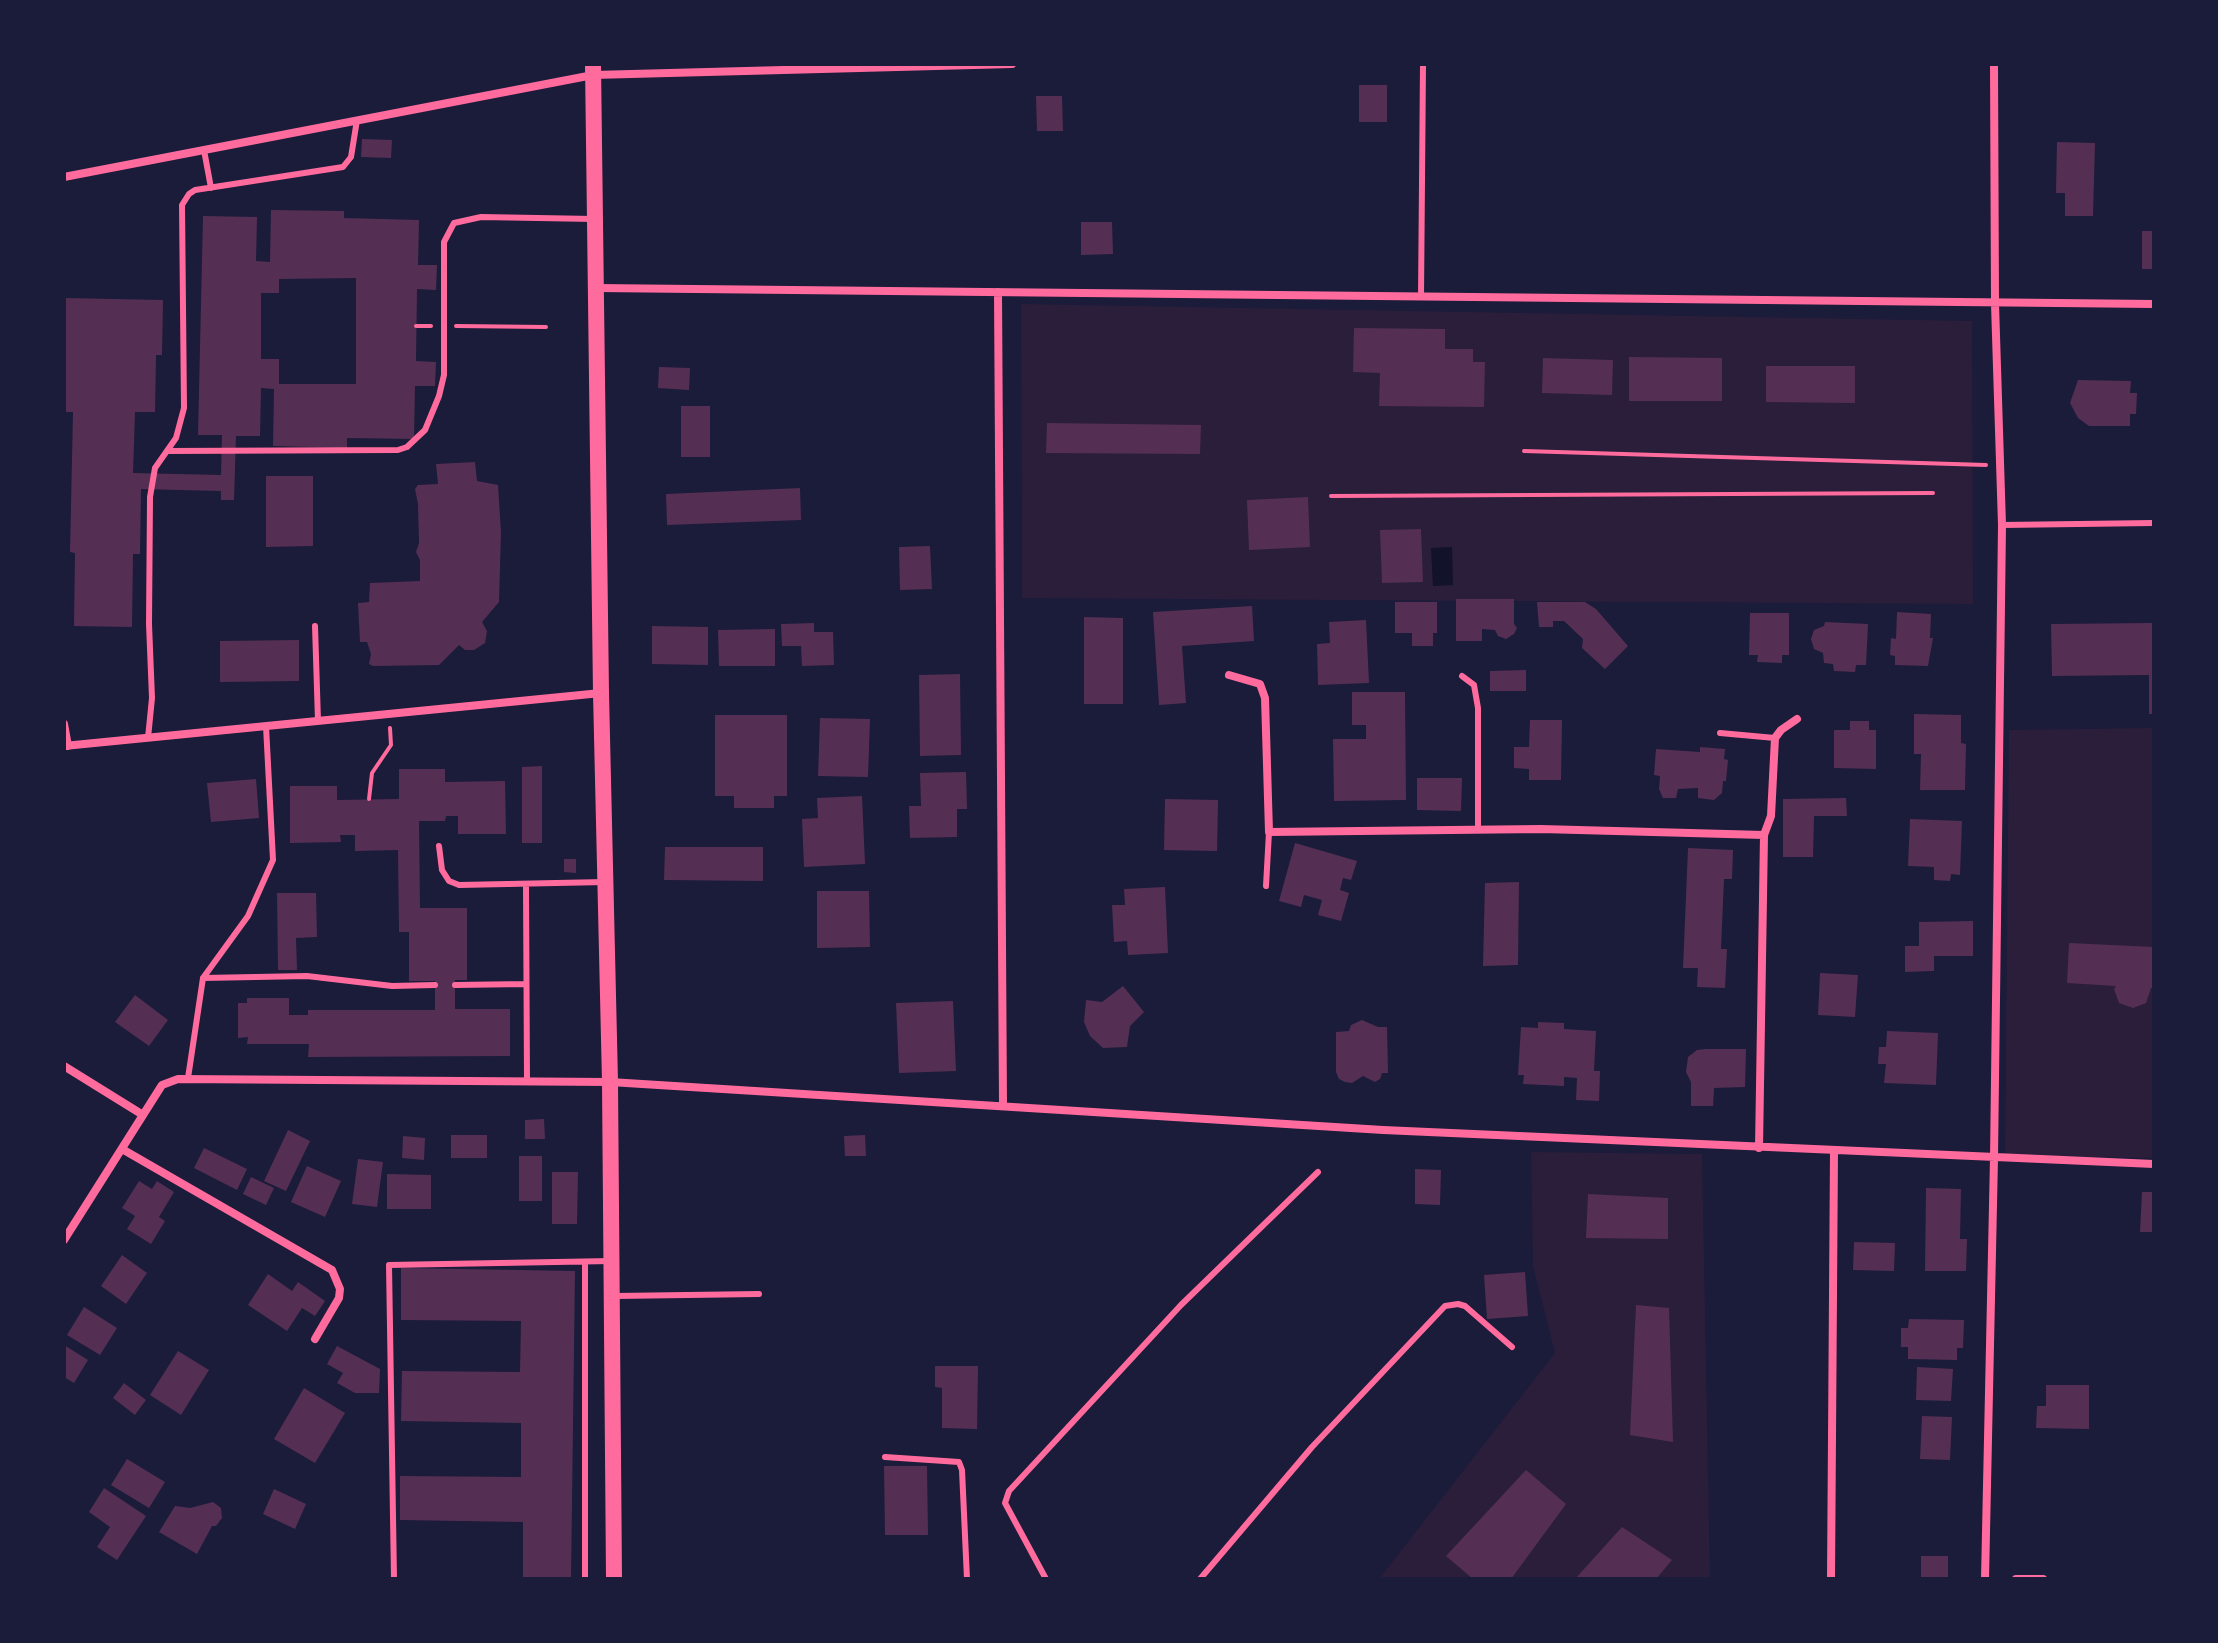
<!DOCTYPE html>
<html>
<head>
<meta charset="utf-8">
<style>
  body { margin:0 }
  #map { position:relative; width:2218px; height:1643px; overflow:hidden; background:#1b1b3a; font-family:Roboto,sans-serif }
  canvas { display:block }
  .frame { position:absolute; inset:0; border:66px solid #1b1b3a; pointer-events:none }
</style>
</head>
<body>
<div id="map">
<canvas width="2218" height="1643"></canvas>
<div class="frame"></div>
</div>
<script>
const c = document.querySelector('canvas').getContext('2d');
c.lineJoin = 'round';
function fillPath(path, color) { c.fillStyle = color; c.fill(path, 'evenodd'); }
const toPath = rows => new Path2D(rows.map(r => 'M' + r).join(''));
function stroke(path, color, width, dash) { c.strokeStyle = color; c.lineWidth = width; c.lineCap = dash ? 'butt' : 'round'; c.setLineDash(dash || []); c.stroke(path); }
fillPath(toPath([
  [1021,304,1972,321,1973,604,1022,598],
  [2154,728,2154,1158,2005,1156,2009,730],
  [1531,1152,1702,1154,1710,1579,1379,1579,1555,1353,1533,1266]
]), '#2a1e3b');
fillPath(toPath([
  [1452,547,1453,585,1433,586,1431,548]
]), '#12122b');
fillPath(toPath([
  [1359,85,1387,85,1387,122,1359,122],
  [1036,96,1062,96,1063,131,1037,131],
  [362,139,392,140,391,158,361,157],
  [2057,142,2095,143,2093,216,2065,216,2065,193,2056,193],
  [271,210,344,211,344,218,419,220,418,265,437,265,436,290,417,289,416,361,436,362,435,386,415,386,414,439,347,438,347,448,273,446,274,389,261,388,260,436,236,436,234,500,221,500,221,491,141,489,140,554,133,554,132,627,74,626,75,553,70,552,73,412,64,412,64,298,163,300,162,355,156,355,155,412,135,412,133,473,221,475,222,435,198,435,203,216,257,217,256,261,270,262],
  [356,278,356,384,279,384,279,359,261,359,261,293,279,293,279,279],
  [1081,222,1112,222,1113,254,1081,255],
  [2142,231,2154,231,2154,269,2142,269],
  [1354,328,1445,329,1445,349,1473,349,1473,362,1485,362,1484,407,1379,406,1380,373,1353,372],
  [1629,357,1722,358,1722,401,1629,401],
  [1543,358,1613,360,1612,395,1542,393],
  [1766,366,1855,366,1855,403,1766,402],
  [659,367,690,368,689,390,658,388],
  [2078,380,2131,381,2130,393,2137,393,2136,414,2130,414,2130,426,2089,426,2078,418,2070,403],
  [681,406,710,406,710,457,681,457],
  [1047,423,1201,425,1200,454,1046,453],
  [475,462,477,481,498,485,501,532,499,602,482,622,487,631,485,643,474,650,465,650,459,645,439,665,373,666,369,664,371,654,367,642,360,642,358,603,369,602,370,583,420,581,420,560,416,552,419,543,418,504,415,489,418,485,438,484,436,464],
  [266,476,313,476,313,546,266,547],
  [800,488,801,520,667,525,666,494],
  [1308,497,1310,547,1249,550,1247,500],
  [1421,529,1423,582,1382,583,1380,530],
  [930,546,932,589,900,590,899,547],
  [1456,599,1514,599,1514,624,1517,628,1514,634,1506,639,1498,636,1495,630,1482,629,1482,641,1456,641],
  [1395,602,1437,602,1437,633,1433,633,1433,646,1412,646,1412,633,1395,633],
  [1537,602,1585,602,1596,609,1628,646,1605,669,1582,648,1583,639,1564,621,1553,621,1553,627,1539,627],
  [1252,606,1254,641,1182,646,1186,703,1159,705,1153,612],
  [1897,612,1931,614,1930,638,1933,638,1928,666,1895,665,1895,656,1890,655,1891,638,1896,639],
  [1750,613,1789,613,1789,655,1782,655,1782,663,1757,662,1758,655,1749,655],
  [1084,617,1123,618,1123,704,1084,704],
  [1366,620,1369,683,1318,685,1317,644,1330,643,1329,622],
  [1825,622,1868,624,1866,665,1856,665,1855,672,1834,671,1833,664,1824,663,1823,653,1814,649,1811,639,1814,630,1824,626],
  [814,623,814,632,833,632,834,665,802,666,801,646,782,646,781,624],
  [2154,623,2154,714,2149,714,2149,675,2052,676,2051,624],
  [652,626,708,627,708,665,652,664],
  [775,629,775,666,719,666,718,630],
  [299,640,299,681,220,682,220,641],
  [1526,670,1526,691,1490,691,1490,671],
  [960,674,961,755,920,756,919,675],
  [1352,692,1405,692,1406,800,1334,801,1333,739,1366,739,1366,725,1352,725],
  [1914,714,1961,715,1961,743,1966,744,1965,790,1920,790,1921,754,1914,754],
  [715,715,787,715,787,796,774,796,774,808,734,808,734,796,715,796],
  [820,718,870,719,868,777,818,776],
  [1530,720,1562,720,1561,780,1529,780,1529,769,1514,768,1514,747,1529,747],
  [1850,721,1869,721,1869,730,1876,730,1876,769,1834,768,1834,730,1850,730],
  [1700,747,1725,749,1724,759,1728,760,1726,781,1723,781,1722,793,1714,800,1698,798,1698,788,1678,789,1676,798,1663,798,1659,789,1660,776,1654,775,1656,749,1700,752],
  [542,766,542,843,522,843,522,767],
  [399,769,445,769,445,782,505,781,506,834,458,834,458,816,446,816,445,821,419,821,420,908,467,908,467,980,455,980,455,1009,510,1009,510,1056,308,1057,309,1044,247,1044,248,1037,238,1038,238,1003,247,1003,247,998,289,998,289,1015,308,1015,308,1010,435,1010,435,981,409,981,409,932,399,932,398,850,355,851,355,835,340,835,341,842,290,843,290,786,337,786,337,800,399,799],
  [966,772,967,809,957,809,957,837,910,838,909,806,921,806,920,773],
  [1417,778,1462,778,1461,811,1417,810],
  [256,779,259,818,211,822,207,783],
  [862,796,865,864,804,867,802,819,818,818,817,798],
  [1846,798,1847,816,1814,816,1813,857,1783,857,1783,799],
  [1165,799,1218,800,1217,851,1164,850],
  [1910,819,1962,821,1960,875,1951,874,1950,881,1934,880,1934,867,1908,866],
  [1295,843,1357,861,1351,880,1343,878,1340,890,1349,893,1341,921,1318,915,1322,900,1304,895,1301,907,1279,901],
  [665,847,763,847,763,881,664,880],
  [1688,848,1733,850,1732,879,1724,879,1721,949,1727,949,1725,988,1697,987,1698,968,1683,968],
  [564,859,576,859,576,873,564,872],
  [1519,882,1518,965,1483,966,1485,883],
  [1165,887,1168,953,1128,955,1127,941,1114,942,1112,905,1125,905,1124,889],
  [817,891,869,891,870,947,817,948],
  [277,893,316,893,317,937,296,938,297,970,278,970],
  [1973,921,1973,956,1934,956,1934,971,1905,972,1905,946,1919,946,1919,922],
  [2069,943,2154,947,2154,988,2151,988,2146,1003,2133,1008,2119,1003,2114,989,2116,986,2067,983],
  [1820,973,1858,975,1855,1017,1818,1015],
  [1123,986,1144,1012,1130,1026,1127,1047,1103,1048,1090,1036,1084,1022,1086,1000,1102,1002],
  [135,995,168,1020,149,1046,115,1022],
  [953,1001,956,1071,899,1073,896,1003],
  [1362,1020,1378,1027,1387,1027,1388,1073,1382,1073,1380,1079,1375,1082,1363,1076,1352,1083,1345,1082,1339,1079,1336,1072,1336,1032,1349,1031,1351,1025],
  [1538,1022,1564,1023,1564,1029,1596,1031,1594,1071,1600,1071,1599,1101,1576,1100,1577,1078,1564,1077,1564,1086,1523,1084,1524,1075,1518,1075,1521,1027,1538,1028],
  [1887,1031,1938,1033,1936,1085,1884,1083,1886,1064,1878,1064,1879,1047,1886,1047],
  [1706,1049,1746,1049,1745,1087,1714,1088,1713,1106,1691,1106,1691,1082,1686,1072,1688,1057,1697,1050],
  [544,1119,545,1139,525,1139,525,1120],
  [288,1130,310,1141,286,1191,264,1181],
  [451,1135,487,1135,487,1158,451,1158],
  [865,1135,866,1156,845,1156,844,1136],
  [403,1136,425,1138,424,1160,402,1158],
  [204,1148,247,1169,237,1190,194,1168],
  [519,1156,542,1156,542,1201,519,1201],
  [358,1159,383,1162,377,1207,352,1204],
  [307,1166,341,1181,325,1217,291,1202],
  [1415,1169,1441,1170,1440,1205,1415,1204],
  [552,1172,578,1172,577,1224,552,1224],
  [387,1174,431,1175,431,1209,387,1209],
  [251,1177,274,1188,266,1205,243,1194],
  [139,1181,152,1189,157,1181,174,1192,159,1217,165,1221,151,1244,127,1229,135,1216,122,1208],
  [1926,1188,1961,1189,1960,1239,1967,1239,1966,1271,1925,1271],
  [2142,1192,2154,1192,2154,1232,2140,1232],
  [1588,1194,1668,1198,1668,1239,1586,1238],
  [1854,1242,1895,1243,1894,1271,1853,1270],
  [122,1255,147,1273,126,1304,101,1286],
  [401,1268,575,1271,571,1579,523,1579,523,1522,400,1520,400,1476,521,1477,521,1423,401,1421,402,1371,520,1372,521,1321,401,1320],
  [1525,1272,1528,1316,1487,1319,1484,1275],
  [268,1274,292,1291,298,1282,325,1301,315,1316,302,1308,287,1331,248,1305],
  [1636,1305,1669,1308,1673,1442,1630,1435],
  [84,1307,117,1328,100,1355,67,1335],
  [1909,1319,1964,1320,1963,1348,1957,1348,1957,1360,1908,1359,1908,1347,1901,1347,1901,1328,1908,1328],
  [64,1345,88,1360,74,1383,64,1377],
  [337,1346,380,1369,379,1393,355,1393,337,1383,343,1373,327,1364],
  [178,1351,209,1370,181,1415,150,1395],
  [935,1366,978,1366,977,1429,942,1428,942,1388,935,1387],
  [1917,1367,1953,1369,1951,1401,1916,1400],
  [124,1383,146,1400,135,1415,113,1398],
  [2046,1385,2089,1385,2089,1429,2036,1428,2037,1406,2046,1406],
  [304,1388,345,1413,315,1463,274,1439],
  [1922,1416,1952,1417,1950,1460,1920,1459],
  [127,1459,165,1482,149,1508,111,1485],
  [884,1466,927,1466,928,1535,885,1535],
  [1526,1470,1566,1504,1511,1579,1473,1579,1446,1556],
  [104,1488,146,1516,117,1560,97,1547,110,1527,89,1512],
  [274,1489,306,1504,295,1529,263,1514],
  [213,1502,221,1508,222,1518,216,1526,212,1526,197,1554,159,1532,175,1506,190,1508],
  [1622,1527,1672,1560,1656,1579,1575,1579],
  [1921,1556,1948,1556,1948,1579,1921,1579]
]), '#542f53');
stroke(toPath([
  [416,326,431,326],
  [456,326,546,327],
  [1524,451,1986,465],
  [1331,496,1933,493],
  [369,799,372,773,391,745,390,728]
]), '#ff6b9d', 4);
stroke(toPath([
  [204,150,211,188],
  [1421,297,1423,64],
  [167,451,398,450,407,447,425,430,439,396,444,375,444,242,454,223,481,217,594,219],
  [2002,525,2154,523],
  [315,626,318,721],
  [1462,676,1474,685,1478,708,1478,830],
  [1720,733,1775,738],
  [148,738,152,698,149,624,150,497,155,468,176,438,184,408,182,205,189,194,195,190,343,167,351,157,357,120],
  [439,846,442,870,449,881,459,885,605,882],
  [526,886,527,1080],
  [1266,886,1269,832],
  [203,978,307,976,392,986,435,985],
  [455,985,526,984],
  [188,1078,203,978,248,916,273,860,266,726],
  [615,1296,759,1294],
  [885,1457,959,1462,962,1470,967,1579],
  [394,1579,389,1265,611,1261],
  [585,1579,585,1262],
  [1046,1579,1005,1503,1009,1491,1181,1305,1318,1172],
  [1200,1579,1312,1447,1445,1306,1458,1304,1465,1306,1512,1347]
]), '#ff6b9d', 6);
stroke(toPath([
  [64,177,593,75,1012,64],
  [597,288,2154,304],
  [998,292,1003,1105],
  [1229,675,1260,684,1265,698,1269,832,1541,829,1764,835],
  [64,724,68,746],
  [64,746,601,693],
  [64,1066,143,1115],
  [1759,1148,1764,835,1771,816,1775,738,1781,730,1797,719],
  [122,1149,332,1270,340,1289,339,1298,315,1339],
  [64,1240,162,1085,178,1079,610,1082,1383,1130,2154,1164],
  [1831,1579,1834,1151],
  [1985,1579,1994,1158,2002,525,1995,304,1994,64],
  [2016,1579,2043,1579]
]), '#ff6b9d', 8);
stroke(toPath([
  [593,64,601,693,610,1082,614,1579]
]), '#ff6b9d', 16);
</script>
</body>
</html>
